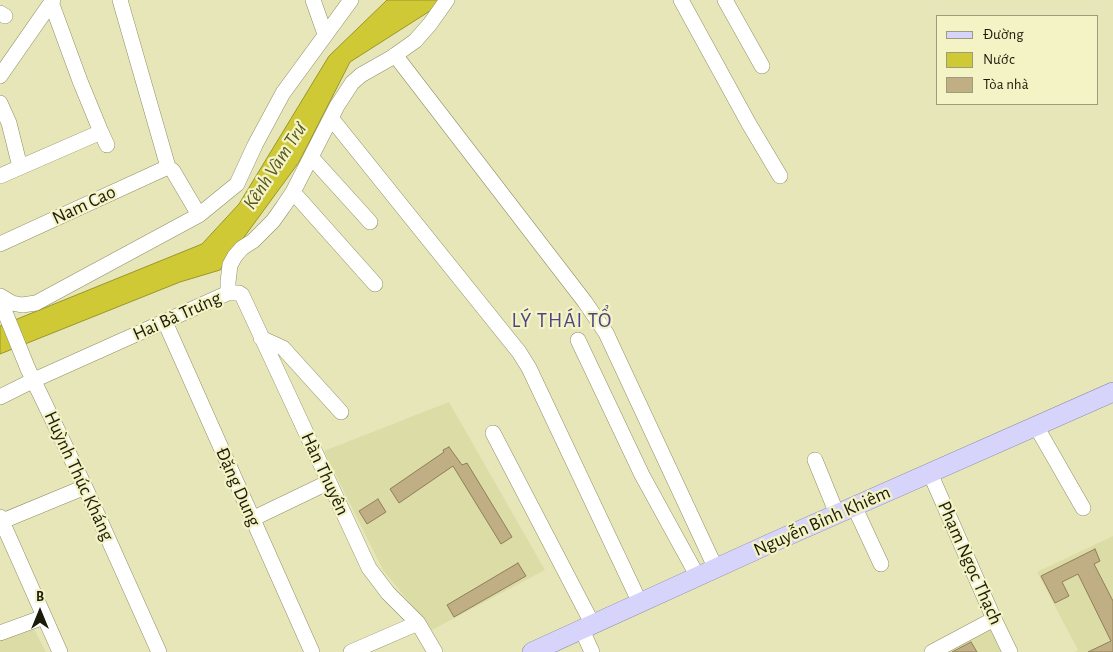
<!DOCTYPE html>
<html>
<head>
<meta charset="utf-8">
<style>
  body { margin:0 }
  #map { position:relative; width:1113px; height:652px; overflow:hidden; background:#e6e6b8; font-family:"Alegreya Sans",sans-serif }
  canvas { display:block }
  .legend { position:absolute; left:936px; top:15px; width:162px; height:90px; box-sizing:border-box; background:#f3f3c5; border:1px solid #9d9d7b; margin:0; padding:6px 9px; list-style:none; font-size:15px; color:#1d1c0b }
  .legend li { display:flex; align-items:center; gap:10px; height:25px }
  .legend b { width:25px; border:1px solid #9d9d7b }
  .north { position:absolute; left:15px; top:587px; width:50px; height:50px; -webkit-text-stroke:4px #f3f3c5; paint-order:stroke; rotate:0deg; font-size:14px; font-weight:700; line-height:20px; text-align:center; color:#1d1c0b }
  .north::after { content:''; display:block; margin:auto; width:18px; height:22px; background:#1d1c0b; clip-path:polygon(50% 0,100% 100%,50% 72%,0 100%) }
</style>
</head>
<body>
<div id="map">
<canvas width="1113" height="652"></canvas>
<ul class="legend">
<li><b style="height:6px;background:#d6d4fb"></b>Đường</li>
<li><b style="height:14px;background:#cfc935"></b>Nước</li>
<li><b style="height:14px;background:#c0ae85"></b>Tòa nhà</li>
</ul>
<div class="north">B</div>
</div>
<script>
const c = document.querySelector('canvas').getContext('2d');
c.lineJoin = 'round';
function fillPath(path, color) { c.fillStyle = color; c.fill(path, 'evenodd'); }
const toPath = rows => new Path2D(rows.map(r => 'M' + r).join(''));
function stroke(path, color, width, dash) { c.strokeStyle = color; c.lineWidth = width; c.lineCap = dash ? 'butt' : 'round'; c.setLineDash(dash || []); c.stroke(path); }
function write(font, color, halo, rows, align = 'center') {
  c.font = font + ' "Alegreya Sans",sans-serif'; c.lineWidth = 4.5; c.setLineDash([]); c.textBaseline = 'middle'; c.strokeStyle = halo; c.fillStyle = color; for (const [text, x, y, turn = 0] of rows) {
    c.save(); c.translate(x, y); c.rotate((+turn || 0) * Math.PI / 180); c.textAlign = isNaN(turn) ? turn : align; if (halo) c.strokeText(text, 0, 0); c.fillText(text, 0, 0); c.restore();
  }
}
fillPath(toPath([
  [449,402,545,570,432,630,383,570,324,451],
  [1113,536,1113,652,1075,652,1078,650,1037,572],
  [990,622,1003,652,933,652],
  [33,627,46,652,0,652,0,640]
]), '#dcdca7');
const water = toPath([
  [387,0,438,0,433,9,350,62,299,162,220,270,180,282,0,354,0,326,202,244,239,204,329,56,387,0]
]);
fillPath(water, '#cfc935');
stroke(water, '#9a9528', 1);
const building = toPath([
  [449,447,462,465,467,463,512,537,501,544,453,466,399,503,390,489,444,452,443,450,449,447],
  [378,499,386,512,367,524,359,511,378,499],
  [1095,549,1100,561,1094,564,1113,601,1113,652,1088,652,1111,641,1078,574,1062,582,1069,596,1055,603,1041,576,1095,549],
  [518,563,526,576,454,617,447,605,518,563],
  [971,642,977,652,952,652,971,642]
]);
fillPath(building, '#c0ae85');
stroke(building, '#907f57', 1);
const minor = toPath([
  [120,0,168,167,173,171,199,215],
  [313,0,325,34],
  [681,0,749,124,780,176],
  [725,0,762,66],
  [51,2,80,81,101,132],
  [0,13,5,16],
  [395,55,585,302,606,333,716,569],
  [0,76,53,0],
  [0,103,9,123,20,167],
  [331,118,519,352,529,368,640,603],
  [312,158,370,222],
  [0,176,101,132,107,145],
  [293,192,375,284],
  [0,244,168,167],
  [228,293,228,282,230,265,235,256,242,248,253,241,273,221,283,207,293,192,337,106,352,83,361,75,391,58,415,41,430,24,447,0],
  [0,296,12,303,22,305,36,303,199,215,237,184,255,145,283,93,351,0],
  [0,300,28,369,85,487,159,652],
  [165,322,312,652],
  [261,338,283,348,341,412],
  [578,340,642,475,698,577],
  [0,397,34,380,228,293,239,293,242,295,369,568,388,593,418,623,435,652],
  [1036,426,1083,508],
  [493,433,593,625],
  [815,460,837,514],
  [930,473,994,619,1010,652],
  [854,506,881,564],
  [0,517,60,652],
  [252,519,329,482],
  [0,522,85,487],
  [582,630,592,652],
  [0,633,44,617],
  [351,652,418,623],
  [932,652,994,619]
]);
const major = toPath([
  [532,652,769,544,1113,392]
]);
stroke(minor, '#908f65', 16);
stroke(major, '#8481a5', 20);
stroke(minor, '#fff', 15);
stroke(major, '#d6d4fb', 19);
write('19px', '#1d1c0b', '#f3f3c5', [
  ["Nam Cao",84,205,-25],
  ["Hai Bà Trưng",177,316,-24],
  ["Hàn Thuyên",325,474,65],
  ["Huỳnh Thúc Kháng",79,476,65],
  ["Đặng Dung",238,487,66],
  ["Nguyễn Bỉnh Khiêm",822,521,-24],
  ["Phạm Ngọc Thạch",970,563,66]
]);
write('italic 20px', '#595720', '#f3f3c5', [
  ["Kênh Vàm Trư",275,166,-57]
]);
c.letterSpacing = '1px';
write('21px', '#4e4684', '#f3f3c5', [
  ["LÝ THÁI TỔ",562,321]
]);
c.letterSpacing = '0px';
</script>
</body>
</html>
